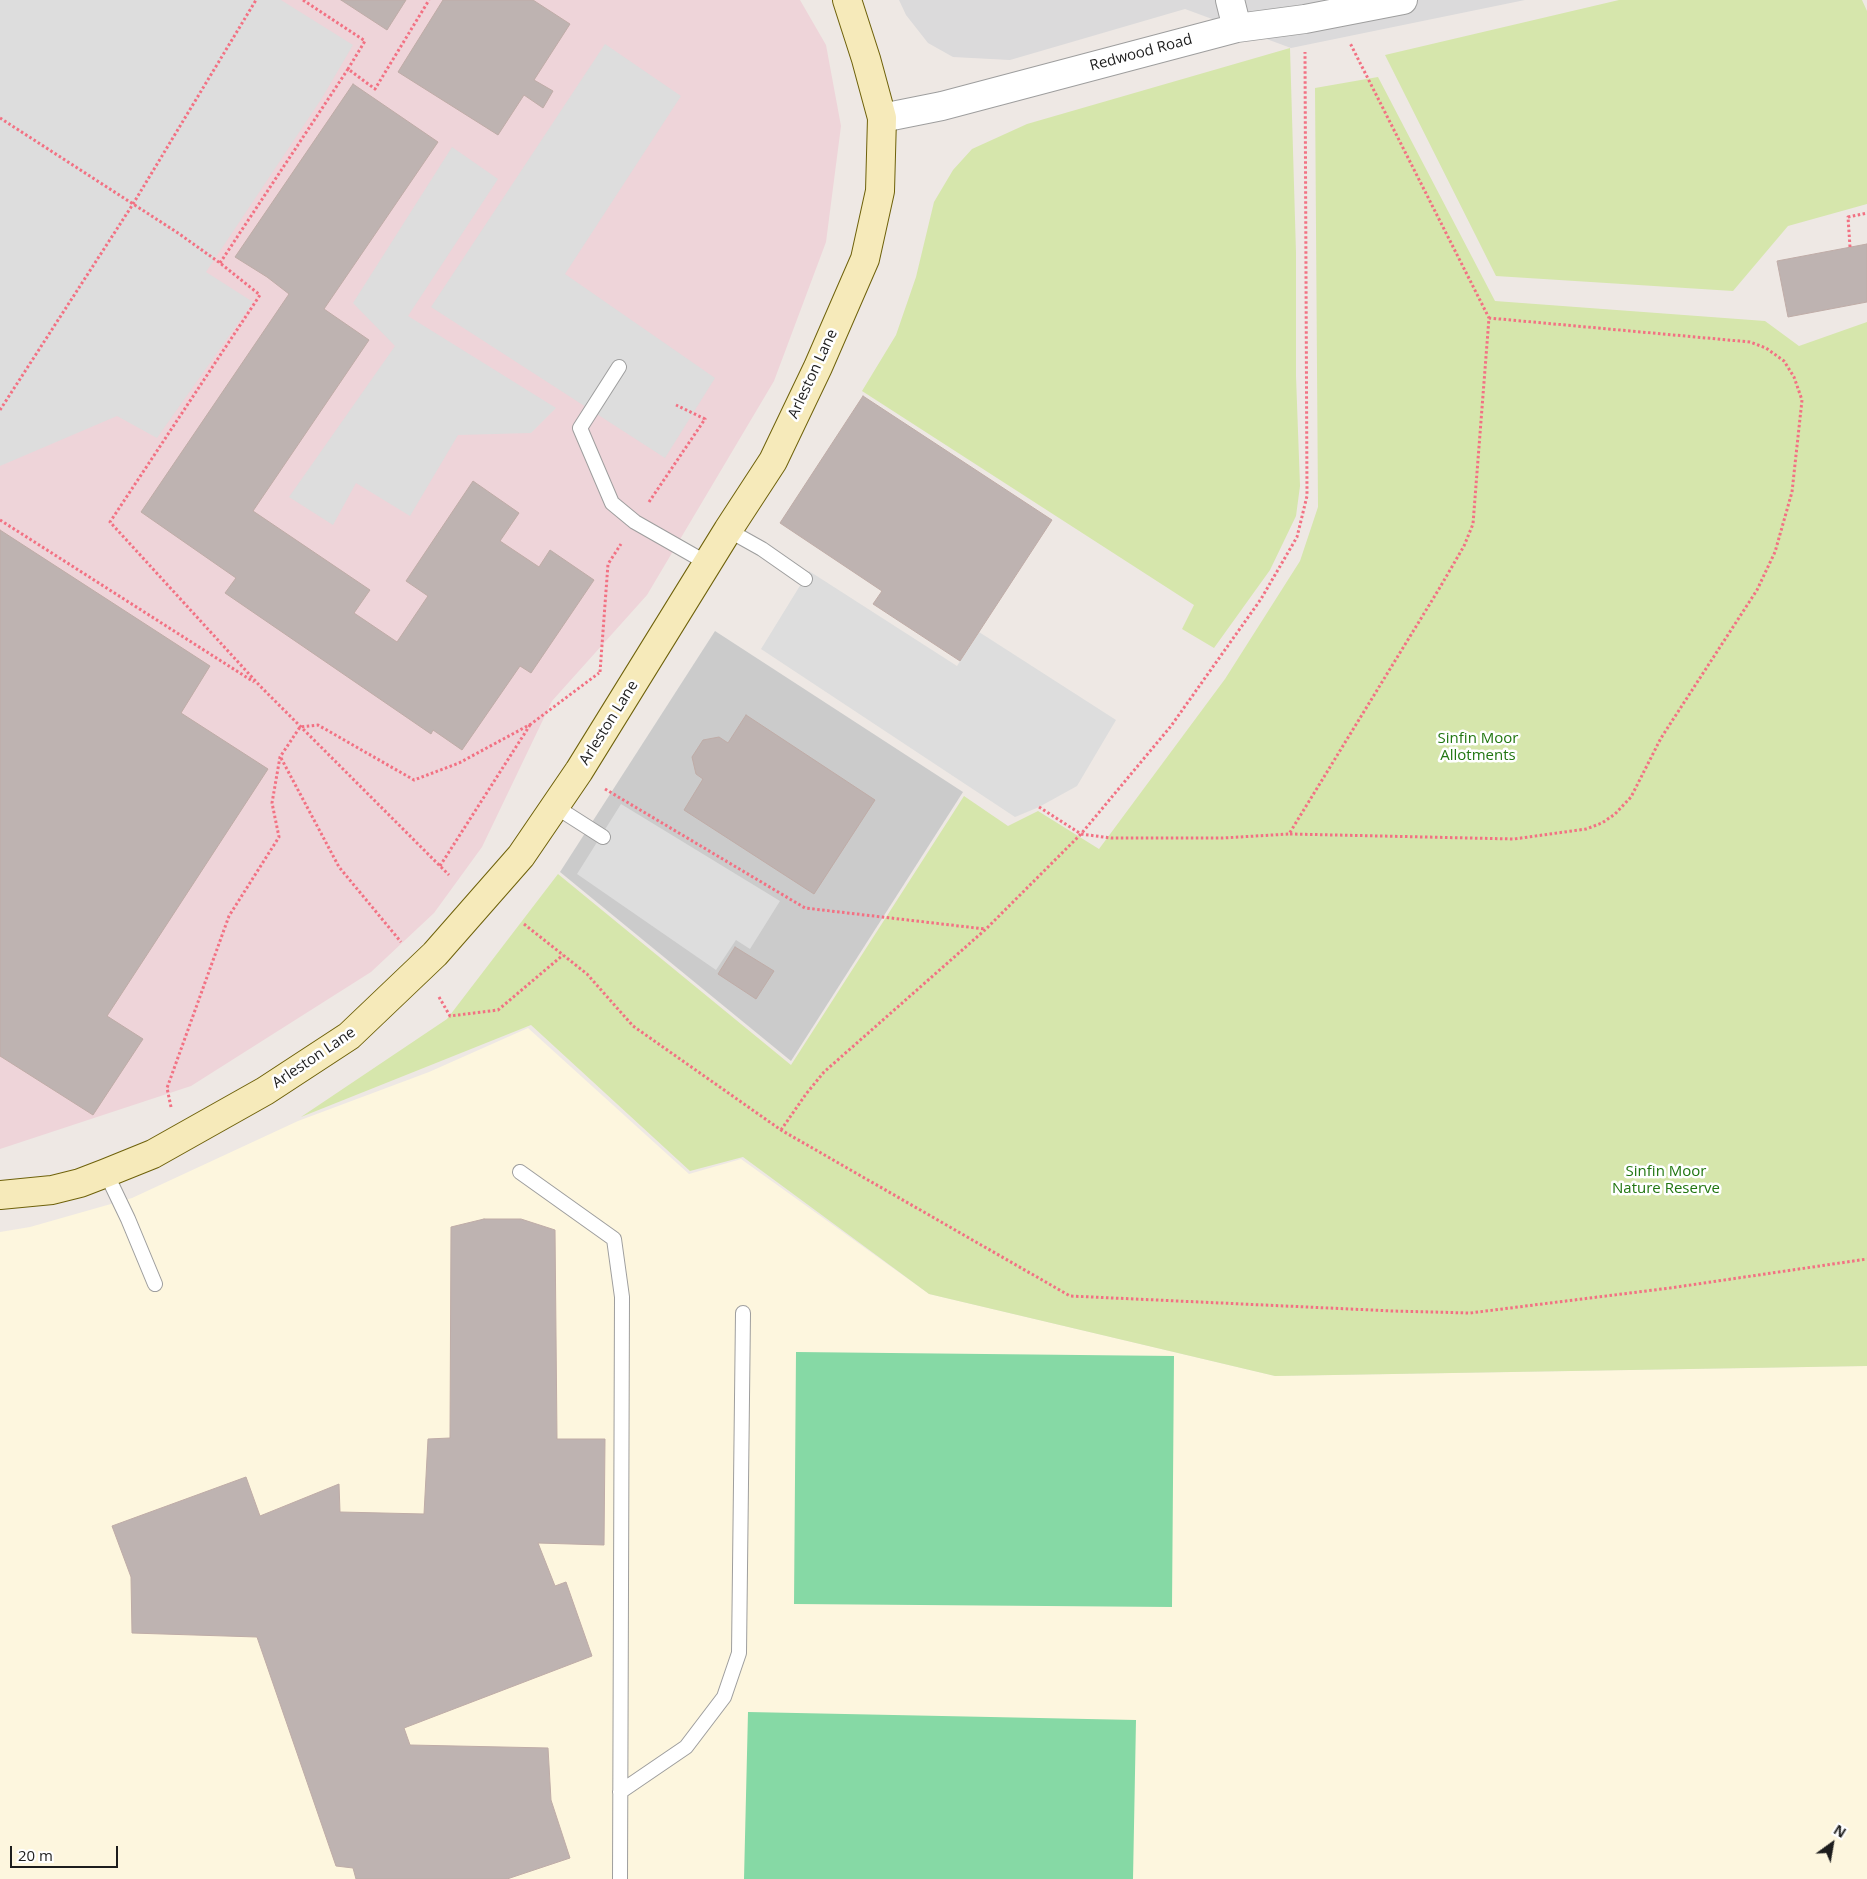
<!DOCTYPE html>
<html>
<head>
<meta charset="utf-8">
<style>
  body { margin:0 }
  #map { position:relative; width:1867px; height:1879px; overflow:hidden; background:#eee8e4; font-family:"Open Sans",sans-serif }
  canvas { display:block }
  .north { position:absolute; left:1807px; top:1819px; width:50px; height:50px; -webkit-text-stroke:4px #fff; paint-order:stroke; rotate:32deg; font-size:14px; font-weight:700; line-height:20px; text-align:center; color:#1d1d1d }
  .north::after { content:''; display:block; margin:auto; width:18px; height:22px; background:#1d1d1d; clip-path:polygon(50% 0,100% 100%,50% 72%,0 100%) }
  .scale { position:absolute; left:10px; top:1846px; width:108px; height:22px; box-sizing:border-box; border:2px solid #1d1d1d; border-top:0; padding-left:6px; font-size:15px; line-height:18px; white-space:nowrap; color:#1d1d1d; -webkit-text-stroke:4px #fff; paint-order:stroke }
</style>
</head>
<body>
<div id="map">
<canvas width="1867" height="1879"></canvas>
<div class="north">N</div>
<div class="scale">20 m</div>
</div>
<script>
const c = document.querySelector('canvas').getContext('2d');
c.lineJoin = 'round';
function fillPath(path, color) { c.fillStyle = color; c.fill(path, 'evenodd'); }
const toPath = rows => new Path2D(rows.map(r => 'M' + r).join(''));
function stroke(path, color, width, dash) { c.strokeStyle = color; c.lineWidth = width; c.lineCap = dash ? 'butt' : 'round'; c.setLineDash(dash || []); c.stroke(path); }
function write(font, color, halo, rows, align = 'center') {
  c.font = font + ' "Open Sans",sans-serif'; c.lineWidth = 5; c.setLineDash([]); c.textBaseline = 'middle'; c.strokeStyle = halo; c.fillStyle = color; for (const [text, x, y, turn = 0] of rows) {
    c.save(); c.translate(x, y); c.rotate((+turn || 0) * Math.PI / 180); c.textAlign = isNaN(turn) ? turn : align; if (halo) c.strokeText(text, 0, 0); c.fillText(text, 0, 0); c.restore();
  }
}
fillPath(toPath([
  [899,0,1525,0,1291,48,1185,9,1010,60,953,57,928,43,906,15]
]), '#dbdadb');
fillPath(toPath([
  [0,0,800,0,826,45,841,126,826,242,774,381,647,595,552,701,482,847,434,913,371,972,191,1086,0,1149]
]), '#eed4d9');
fillPath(toPath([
  [528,1028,689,1174,741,1159,929,1294,1275,1376,1867,1366,1867,1879,0,1879,0,1232,30,1227,132,1198,298,1121,429,1072]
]), '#fdf6de');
fillPath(toPath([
  [715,631,963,792,791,1061,560,872]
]), '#cbcbcb');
fillPath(toPath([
  [1619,0,1862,0,1867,11,1867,204,1788,226,1733,291,1496,276,1385,55],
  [1290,48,1296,253,1296,376,1300,486,1296,516,1270,570,1214,648,1182,629,1194,605,862,391,896,335,916,277,934,202,953,170,972,149,1027,124],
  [1378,77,1495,301,1765,321,1799,346,1867,322,1867,1366,1275,1376,929,1294,743,1157,690,1171,531,1025,301,1117,447,1019,558,874,791,1065,964,796,1008,826,1038,811,1099,849,1225,679,1300,561,1318,507,1315,88]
]), '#d6e6ac');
fillPath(toPath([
  [796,1352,1174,1356,1172,1607,794,1604],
  [748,1712,1136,1720,1133,1879,744,1879]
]), '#86d9a5');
fillPath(toPath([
  [0,0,281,0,353,45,322,98,206,272,253,302,157,438,117,416,0,466],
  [605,44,681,96,565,274,715,378,665,458,431,307],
  [452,147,498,179,408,316,556,408,531,433,458,435,410,516,356,483,333,525,289,497,395,346,353,303],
  [809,571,957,666,979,632,1116,720,1077,786,1039,807,1015,817,761,649],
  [621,804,780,901,750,949,736,940,716,970,577,874]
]), '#ddd');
const building = toPath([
  [341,0,406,0,387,30,341,0],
  [443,0,533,0,570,24,534,80,553,91,543,108,524,95,498,135,398,72,443,0],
  [353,84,438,142,324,309,369,340,253,511,370,590,354,613,397,642,428,596,406,581,473,481,519,513,500,541,539,567,550,550,594,580,531,673,520,666,462,750,433,730,431,734,225,593,236,578,141,512,289,294,267,277,235,257,353,84],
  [1867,244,1867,302,1788,317,1777,261,1867,244],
  [863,396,1052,520,960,661,873,604,882,591,780,523,863,396],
  [0,530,210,666,181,713,268,769,107,1016,143,1039,93,1115,0,1056,0,530],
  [746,715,875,800,814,894,684,810,703,779,696,774,692,757,703,740,719,737,728,743,746,715],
  [735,947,774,971,756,999,718,974,735,947],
  [484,1219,521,1219,555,1230,557,1439,605,1439,604,1545,538,1543,555,1586,566,1582,592,1656,404,1728,410,1745,548,1748,551,1800,570,1858,507,1879,356,1879,353,1868,336,1866,257,1637,132,1633,131,1577,112,1526,246,1477,260,1516,339,1484,340,1512,424,1514,428,1439,450,1438,451,1227,484,1219]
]);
fillPath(building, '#beb3b1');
stroke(building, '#bfaca7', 1);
const lane = toPath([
  [619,367,580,428,612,503,635,522,707,563],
  [728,530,762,549,805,579],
  [556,807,603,837],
  [520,1172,614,1239,622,1297,620,1879],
  [106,1173,128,1219,155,1284],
  [620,1792,686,1747,724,1697,739,1653,743,1313]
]);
const street = toPath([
  [1230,0,1237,28],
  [882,118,942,106,1237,28,1305,19,1403,0]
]);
const secondary = toPath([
  [0,1195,52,1190,80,1183,106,1173,153,1154,265,1091,349,1036,435,954,521,856,579,771,728,530,773,461,818,367,865,259,880,191,882,118,866,59,847,0]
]);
stroke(lane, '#9e9e9e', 16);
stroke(street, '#9e9e9e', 30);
stroke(secondary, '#6e610a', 30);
stroke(toPath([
  [303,0,365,41,348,69],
  [0,118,178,233,220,263,260,295,110,522,260,686,449,875],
  [1850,247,1848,217,1867,213],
  [220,263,348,69,375,89,429,0],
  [0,410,133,204,256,0],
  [649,502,705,419,676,405],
  [0,520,254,682],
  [600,672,608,564,621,544],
  [281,758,339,867,401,942],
  [605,789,805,908,985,929],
  [1039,807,1081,834,1111,838,1223,838,1289,834,1439,589,1464,546,1473,524,1489,318,1350,43],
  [1290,834,1514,839,1586,829,1602,823,1615,814,1631,797,1661,738,1757,590,1775,552,1792,492,1802,400,1794,377,1784,361,1766,348,1750,342,1489,318],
  [440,866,530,725],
  [524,924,587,974,633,1026,781,1130,1070,1296,1393,1311,1470,1313,1670,1288,1867,1259],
  [439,997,450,1016,498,1010,563,955],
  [171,1107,167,1088,229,916,279,837,272,803,280,757,300,727,318,725,414,780,459,763,531,724,599,673],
  [781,1130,806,1094,824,1072,986,929,1081,834,1171,726,1261,599,1297,537,1307,496,1305,52]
]), '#f27183', 3, [2.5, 2.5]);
stroke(lane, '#fff', 14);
stroke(street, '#fff', 28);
stroke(secondary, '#f6eaba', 28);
write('15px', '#1d1d1d', '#fff', [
  ["Redwood Road",1141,53,-15],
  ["Arleston Lane",813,374,-65],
  ["Arleston Lane",609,723,-58],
  ["Arleston Lane",314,1058,-34]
]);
write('15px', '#217611', '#fff', [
  ["Sinfin Moor",1478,739],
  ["Allotments",1478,756],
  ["Sinfin Moor",1666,1172],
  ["Nature Reserve",1666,1189]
]);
</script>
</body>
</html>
